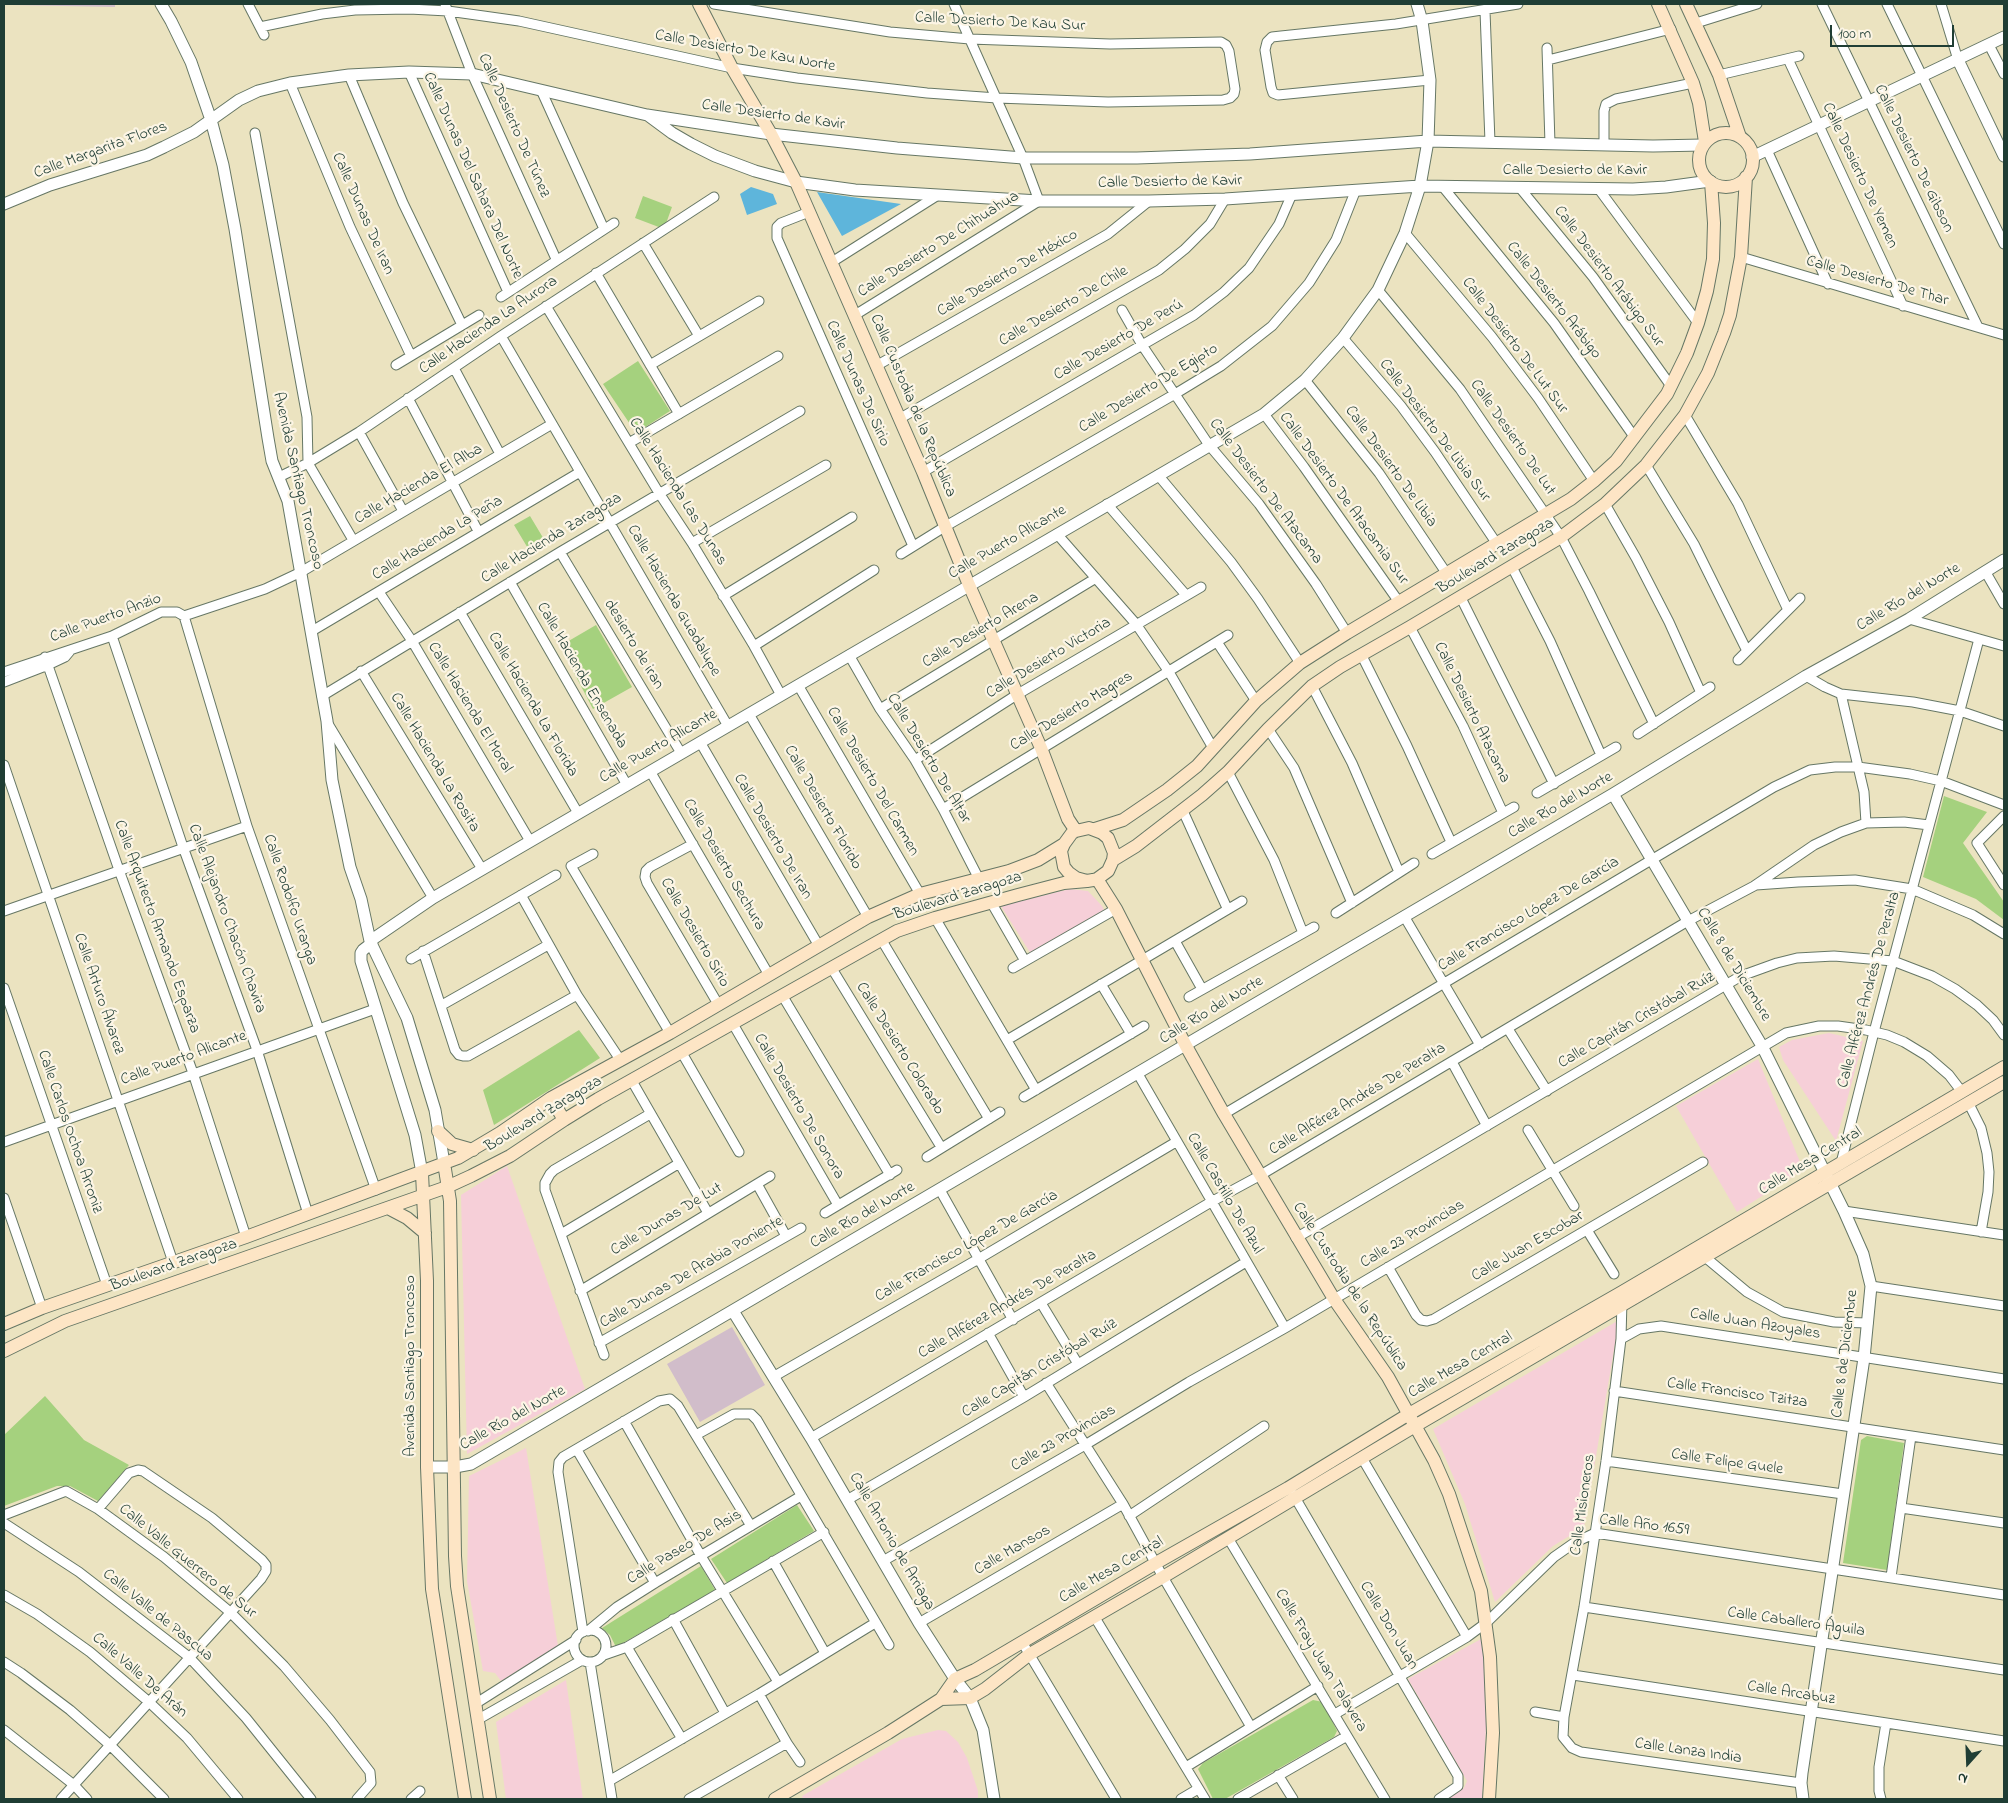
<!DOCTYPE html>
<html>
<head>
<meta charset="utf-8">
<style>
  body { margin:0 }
  #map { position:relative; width:2008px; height:1803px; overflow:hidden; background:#ebe3c0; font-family:"Indie Flower",sans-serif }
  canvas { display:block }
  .frame { position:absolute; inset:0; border:5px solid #1f3d34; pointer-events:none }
  .north { position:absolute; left:1943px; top:1738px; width:50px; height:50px; -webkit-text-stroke:4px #fcf5e5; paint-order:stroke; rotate:200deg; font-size:14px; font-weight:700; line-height:20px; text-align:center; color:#1f3d34 }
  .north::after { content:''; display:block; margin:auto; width:18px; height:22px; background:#1f3d34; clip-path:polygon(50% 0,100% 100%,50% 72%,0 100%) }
  .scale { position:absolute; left:1830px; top:25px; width:124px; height:22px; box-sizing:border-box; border:2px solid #1f3d34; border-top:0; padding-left:6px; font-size:15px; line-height:18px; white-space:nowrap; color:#1f3d34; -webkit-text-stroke:4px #fcf5e5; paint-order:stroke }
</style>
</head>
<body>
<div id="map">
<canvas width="2008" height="1803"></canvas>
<div class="frame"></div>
<div class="north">N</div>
<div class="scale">100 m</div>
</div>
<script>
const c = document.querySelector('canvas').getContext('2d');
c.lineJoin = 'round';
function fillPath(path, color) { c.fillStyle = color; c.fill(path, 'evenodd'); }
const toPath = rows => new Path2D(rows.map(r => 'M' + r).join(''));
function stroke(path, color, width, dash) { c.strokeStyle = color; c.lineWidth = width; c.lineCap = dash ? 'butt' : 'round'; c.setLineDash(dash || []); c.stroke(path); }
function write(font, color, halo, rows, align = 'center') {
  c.font = font + ' "Indie Flower",sans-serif'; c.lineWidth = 4.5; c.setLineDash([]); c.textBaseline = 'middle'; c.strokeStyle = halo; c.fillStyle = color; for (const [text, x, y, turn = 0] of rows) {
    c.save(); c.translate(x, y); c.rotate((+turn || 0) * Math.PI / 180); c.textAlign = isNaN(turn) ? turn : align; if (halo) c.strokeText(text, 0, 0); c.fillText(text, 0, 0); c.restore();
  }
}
fillPath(toPath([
  [1070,889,1088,891,1102,906,1105,912,1031,954,1001,906],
  [1829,1033,1863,1041,1836,1141,1783,1060,1779,1047,1792,1040],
  [1758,1059,1800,1162,1798,1173,1737,1212,1676,1106],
  [507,1166,585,1389,467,1454,461,1195],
  [1619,1320,1584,1527,1553,1546,1495,1602,1465,1504,1433,1429],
  [526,1448,558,1646,501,1681,495,1673,483,1671,467,1581,469,1476],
  [1483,1638,1487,1709,1482,1799,1446,1799,1464,1788,1467,1781,1408,1679],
  [566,1680,583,1799,506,1799,496,1722],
  [938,1730,946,1731,958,1742,967,1758,978,1791,978,1799,803,1799,802,1796,902,1739]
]), '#f6cfd8');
fillPath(toPath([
  [12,4,115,4,115,7,12,5],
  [732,1327,765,1385,700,1422,667,1364]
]), '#d1bdca');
fillPath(toPath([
  [643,196,672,207,664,229,635,218],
  [638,361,670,411,636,433,603,384],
  [530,516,548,546,532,555,514,525],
  [596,625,632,687,593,709,560,646],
  [1944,796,1987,812,1963,843,2004,902,2004,920,1976,899,1923,877],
  [579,1030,600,1058,494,1125,483,1090],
  [45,1396,84,1440,129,1465,98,1501,70,1486,57,1486,4,1506,4,1435],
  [1867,1436,1904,1443,1887,1570,1843,1563,1861,1440],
  [797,1505,814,1531,727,1583,711,1559],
  [701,1566,715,1590,616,1647,610,1635,602,1628],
  [1313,1700,1323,1702,1337,1731,1334,1737,1225,1799,1213,1799,1198,1769,1203,1763]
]), '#a5d17e');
fillPath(toPath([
  [751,187,773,194,777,204,747,215,740,194],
  [817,192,901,204,842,236]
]), '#5eb5db');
const minor = toPath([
  [248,4,264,35],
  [445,4,472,74,556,259],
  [1822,4,1978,327],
  [1887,4,2004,244],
  [1941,4,1958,60],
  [1485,11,1490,142],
  [1696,23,1757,4],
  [260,27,322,14,355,10,409,9,448,11,519,21,732,68,797,78,927,93,997,98,1108,102,1223,100,1230,98,1234,94,1235,89,1229,51,1226,45,1221,42,1110,44,970,39,890,32,714,4],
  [1989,45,2004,74],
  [1547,48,1550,144],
  [1788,59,1903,306],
  [1548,60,1671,29],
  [409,72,508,292],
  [349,75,403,203,462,325],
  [1719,75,1799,56],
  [1430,80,1278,95,1273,93,1271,87,1265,50,1267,42,1272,37,1281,36,1396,24,1518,4],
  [290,83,350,227,411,356],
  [541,90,604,229],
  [255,133,307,417,308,463,353,540],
  [1604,144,1604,111,1606,104,1616,99,1693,83],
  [1767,150,1828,284],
  [1443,187,1554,323,1635,438],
  [1520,188,1593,277,1671,386],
  [1598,188,1698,323],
  [809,212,781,223,777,227,777,238,913,546],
  [1405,233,1492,337,1538,398,1594,481],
  [643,243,699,336],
  [1741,257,2004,335],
  [832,262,938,195],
  [596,273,679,414],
  [1378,290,1460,389,1561,537,1589,591,1654,724],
  [501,297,614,223],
  [546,306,659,493,692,543,754,646,781,695],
  [1122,310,1142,345,1209,445,1259,504,1316,584,1347,633],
  [855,315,1039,201,1023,158,954,4],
  [501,336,728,726],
  [1343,338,1401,406,1435,452,1497,544],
  [396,365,479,315],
  [650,365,759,301],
  [876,366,1108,234,1149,201],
  [454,368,500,454],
  [1305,380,1379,473,1447,574],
  [408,398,478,531],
  [1264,414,1304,467,1399,602],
  [1685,415,1738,504,1788,610],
  [899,419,1159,270,1185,249,1210,224,1225,199],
  [359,432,403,511],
  [629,443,778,356],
  [1646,465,1694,544,1747,651],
  [923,472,1194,315,1224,292,1249,268,1279,224,1292,194],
  [1158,475,1231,562,1258,599,1300,663],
  [279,477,308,463,359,432,501,336,714,197],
  [1107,504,1186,595],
  [1605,504,1636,558,1669,622,1701,693],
  [1057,534,1136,624,1169,672,1213,748],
  [692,543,826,465],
  [560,552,681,753],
  [901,554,946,526,1175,394,1221,366,1272,326,1309,283,1336,240,1355,192],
  [1512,567,1550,641,1601,755],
  [1985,571,2004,604],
  [510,582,627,785],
  [379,592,412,641,530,841],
  [723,596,852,517],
  [1461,598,1554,784],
  [460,612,578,813],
  [184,616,247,826,376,1190],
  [1909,619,2004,646],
  [1410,627,1463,726,1503,813],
  [312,631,580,472],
  [112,636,183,847,257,1050,308,1214],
  [1217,642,1256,701],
  [754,646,874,570],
  [849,655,880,709,915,760,943,809,979,879],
  [1362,656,1407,746,1451,842],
  [45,657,119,870,193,1073,246,1237],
  [1738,660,1800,598],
  [361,671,482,869],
  [4,672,112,636,161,612,177,612,184,616,265,589,301,572,552,424],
  [1806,676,1825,687,1841,694,1913,702,1960,711,2004,726],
  [4,682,48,665,65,657,70,651],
  [798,685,920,894],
  [1312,686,1352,763,1399,872],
  [1841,694,1864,792,1866,823],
  [322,696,560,552,800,411],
  [880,709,1096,578],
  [749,714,868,917],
  [327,722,433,898],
  [1268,729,1294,768,1352,903],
  [1638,734,1710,687],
  [700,742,819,946],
  [915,760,1018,694,1201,587],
  [4,765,173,1262],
  [650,771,769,975],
  [1228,772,1274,860,1303,933],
  [1537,793,1616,747],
  [943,809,1228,635],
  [1183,811,1227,908],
  [2004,816,1977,843,2004,885],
  [693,844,650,867,646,871,645,877,647,883,718,1004],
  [593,854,571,866,670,1033],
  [1432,854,1514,807],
  [1756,885,1798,882,1855,880,1912,889,1973,915,2004,934],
  [521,895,577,995,621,1061],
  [991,902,1025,961],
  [4,911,247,826],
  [1336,913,1414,863],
  [1404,916,1480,1045],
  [935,918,1036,1090],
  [881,939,989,1119],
  [1175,941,1202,989],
  [423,951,455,1050,459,1055,463,1056,468,1056,577,995],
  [411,959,556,875],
  [831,967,941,1147],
  [1013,968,1116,909],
  [1101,984,1131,1034],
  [4,988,107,1285],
  [782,995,890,1175],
  [1189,997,1314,927],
  [442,1005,548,945],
  [733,1024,838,1205],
  [1508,1029,1547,1091],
  [1007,1040,1242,901],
  [682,1053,739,1152],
  [1452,1062,1487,1126],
  [1138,1074,1285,1328],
  [632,1081,708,1213],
  [1024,1097,1144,1026],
  [1968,1102,1981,1128,1987,1153,1989,1172,1988,1192,1981,1232],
  [1224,1114,1774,787,1810,770,1835,767,1858,767,1910,774,1941,781,2004,805],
  [1528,1130,1574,1206],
  [4,1142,375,1009],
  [927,1157,1000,1112],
  [1841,1163,1874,1032,1979,639],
  [757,1184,786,1236],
  [940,1190,1013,1320],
  [4,1198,42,1308],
  [1844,1211,2004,1235],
  [825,1213,897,1170],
  [1587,1230,1614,1274],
  [561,1234,678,1164],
  [1296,1238,1741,976,1777,963,1797,958,1834,956,1893,961,1932,976,1955,989,1977,1005,1993,1020,2004,1035],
  [1705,1257,1747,1292,1783,1312,1834,1322,1868,1323],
  [1388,1267,1416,1315,1421,1320,1427,1321,1434,1319,1703,1162],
  [1871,1286,2004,1306],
  [580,1291,770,1176],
  [1622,1300,1621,1339,1606,1461,1584,1607,1564,1717,1563,1737,1572,1748,1581,1752,1801,1783],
  [1041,1303,1078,1364],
  [988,1333,1024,1397],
  [1621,1339,1639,1329,1661,1326,2004,1379],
  [599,1343,801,1228],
  [604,1355,545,1190,545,1183,550,1174,554,1170,650,1114],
  [773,1377,980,1258,1176,1142],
  [1046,1383,1123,1504,1163,1577,1251,1727],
  [1614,1391,2004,1450],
  [624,1421,701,1556,778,1682],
  [696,1435,734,1414,751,1414,757,1420,889,1645],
  [811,1438,1211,1202,1259,1176,1688,921,1754,886,1814,845,1841,832,1866,823,1904,822,1929,825],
  [577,1450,655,1583],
  [1362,1458,1467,1637],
  [1606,1461,1843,1494],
  [1293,1494,1458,1776,1458,1786,1439,1799],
  [847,1500,1024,1397,1246,1262],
  [1901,1508,2004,1523],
  [4,1515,66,1491,98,1509,164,1557,230,1612,284,1666,330,1720,370,1772,371,1783,357,1799],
  [1129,1516,1264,1426],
  [4,1523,79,1572,189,1657,246,1718,311,1799],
  [1228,1538,1385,1799],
  [773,1561,825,1653],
  [883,1561,1085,1445,1189,1382,1285,1328,1786,1033,1819,1026,1838,1026,1866,1030,1887,1035,1904,1042,1927,1056,1949,1075,1962,1092],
  [1891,1577,1911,1436],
  [4,1595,37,1614,90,1652,149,1702,187,1738,238,1799],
  [1584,1607,2004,1670],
  [1094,1616,1205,1799],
  [673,1619,725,1713],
  [919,1623,1123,1504],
  '574 1646a16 16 0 1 1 32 0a16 16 0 1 1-32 0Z',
  [588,1631,617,1607,655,1583,801,1496],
  [583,1632,558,1472,559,1462,563,1457,659,1401,670,1399,678,1406,751,1526],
  [1022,1642,1116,1799],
  [627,1647,682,1739],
  [604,1655,627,1647,824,1532],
  [4,1662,21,1673,70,1710,110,1745,164,1799],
  [590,1662,612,1799],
  [1573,1675,2004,1741],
  [759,1694,787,1743,800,1762],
  [475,1704,576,1640],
  [1535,1712,1564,1717],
  [1335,1714,1467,1637,1486,1623,1554,1557,1574,1543,1595,1533,2004,1595],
  [477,1720,582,1660],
  [4,1730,74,1785,87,1799],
  [1186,1767,1318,1686],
  [1278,1775,1293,1799],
  [609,1781,759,1694,875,1623],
  [61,1799,261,1579,266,1571,266,1565,262,1560,212,1518,143,1471,138,1470,129,1473,98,1509],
  [411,1799,420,1791],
  [689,1799,787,1743],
  [1181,1799,1198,1789],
  [1238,1799,1347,1736],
  [1881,1799,1879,1791,1879,1767,1886,1723]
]);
const tertiary = toPath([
  [161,4,171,21,191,62,211,120,223,165,235,229,268,438,272,461,288,501,327,721,332,780,350,867,361,899,370,941,407,1018,435,1110,444,1163],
  [1958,60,2004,156],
  [649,116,672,133,691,144,715,156,755,171,796,182,855,190,938,195,1039,201,1149,201,1225,199,1420,186,1633,189,1666,187,1710,181],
  [1752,157,2004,37],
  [4,204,50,185,147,155,164,147,194,132,239,100,258,91,290,83,349,75,409,72,472,74,647,115,771,134,897,148,1023,158,1137,158,1250,154,1428,141,1653,146,1703,145],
  [1613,794,1762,1046,1844,1211,1863,1254,1871,1286,1864,1358,1802,1773,1801,1783,1803,1799],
  [370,941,433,898,1264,414,1305,380,1343,338,1378,290,1405,233,1420,186,1428,141,1430,80,1422,21,1417,4],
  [372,943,363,950,361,953,361,961,415,1135,422,1173],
  [733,1311,811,1438,919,1623,955,1679,970,1698,983,1730,994,1799],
  [427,1467,455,1467,471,1464,512,1440,1613,794,1806,676,1909,619,2004,560]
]);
const secondary = toPath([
  [699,4,732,68,771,134,796,182,923,472,969,585,1041,748,1068,819,1076,831],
  [1658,4,1693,83,1699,103,1705,142],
  [1686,4,1719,75,1740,137],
  '1699 160a27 27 0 1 1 54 0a27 27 0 1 1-54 0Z',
  [1095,829,1123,820,1167,790,1197,766,1256,701,1300,663,1347,633,1571,499,1594,481,1616,461,1667,394,1687,353,1698,323,1707,291,1713,259,1714,223,1711,182],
  [1113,860,1136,846,1202,795,1228,772,1268,729,1312,686,1340,667,1410,627,1561,537,1605,504,1646,465,1685,415,1708,373,1724,333,1730,315,1741,257,1746,177],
  [1097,879,1116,909,1186,1046,1224,1114,1334,1299,1388,1377,1434,1460,1449,1494,1481,1591,1490,1657,1493,1733,1489,1799],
  [551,1098,564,1120],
  [438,1131,452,1144,473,1150],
  [444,1163,450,1201,455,1556,457,1586,490,1799],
  [422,1173,427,1281,427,1467,432,1589,465,1799],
  [388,1208,407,1218,425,1233],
  [4,1324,42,1308,246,1237,458,1158,500,1133,551,1098,670,1033,868,917,920,894,1009,871,1038,860,1064,844],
  [4,1351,65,1321,447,1187,471,1176,510,1156,564,1120,598,1099,897,931,935,918,1018,895,1064,883,1087,881,1093,880,1097,879,1108,871,1113,860,1114,853,1108,838,1102,833,1089,828,1076,831,1072,833,1064,844,1061,851,1064,867,1069,873,1076,878,1087,881],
  [941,1699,970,1698,985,1689,1030,1654,1163,1577,1415,1426,2004,1082],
  [775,1799,888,1733,941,1699,955,1679,975,1670,1156,1563,1288,1488,1409,1414,1622,1292,2004,1067]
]);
stroke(minor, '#667765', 11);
stroke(tertiary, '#667765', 13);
stroke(secondary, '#667765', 14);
stroke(minor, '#fff', 9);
stroke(tertiary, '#fff', 11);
stroke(secondary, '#fde5c5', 12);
write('16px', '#1f3d34', '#fcf5e5', [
  ["Calle Desierto De Kau Sur",1000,23,3],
  ["Calle Desierto De Kau Norte",745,52,10],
  ["Calle Desierto de Kavir",773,116,8],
  ["Calle Desierto De Túnez",513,126,66],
  ["Calle Margarita Flores",101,151,-20],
  ["Calle Desierto De Gibson",1913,159,64],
  ["Calle Desierto de Kavir",1575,171],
  ["Calle Dunas Del Sahara Del Norte",472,176,66],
  ["Calle Desierto De Yemen",1859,176,65],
  ["Calle Desierto de Kavir",1170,183,-1],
  ["Calle Dunas De Iran",362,214,66],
  ["Calle Desierto De Chihuahua",939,245,-32],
  ["Calle Desierto De México",1008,274,-30],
  ["Calle Desierto Arábigo Sur",1608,277,53],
  ["Calle Desierto De Thar",1877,282,16],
  ["Calle Desierto Arábigo",1553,301,52],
  ["Calle Desierto De Chile",1064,307,-30],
  ["Calle Hacienda La Aurora",489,326,-34],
  ["Calle Desierto De Perú",1119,341,-30],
  ["Calle Desierto De Lut Sur",1514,346,53],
  ["Calle Dunas De Sirio",857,384,66],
  ["Calle Desierto De Egipto",1149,389,-31],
  ["Calle Custodia de la República",912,406,67],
  ["Calle Desierto De Libia Sur",1434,431,53],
  ["Calle Desierto De Lut",1512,438,55],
  ["Calle Desierto De Libia",1390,467,54],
  ["Avenida Santiago Troncoso",297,481,77],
  ["Calle Hacienda El Alba",419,485,-30],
  ["Calle Hacienda Las Dunas",677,492,58],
  ["Calle Desierto De Atacama",1265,492,53],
  ["Calle Desierto De Atacamia Sur",1343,499,54],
  ["Calle Hacienda La Peña",438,539,-31],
  ["Calle Hacienda Zaragoza",552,539,-31],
  ["Calle Puerto Alicante",1008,543,-30],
  ["Boulevard Zaragoza",1496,557,-31],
  ["Calle Río del Norte",1909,598,-31],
  ["Calle Hacienda Guadalupe",673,601,60],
  ["Calle Puerto Anzio",106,619,-20],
  ["Calle Desierto Arena",981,631,-31],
  ["desierto de iran",633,645,59],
  ["Calle Desierto Victoria",1049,659,-31],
  ["Calle Hacienda Ensenada",581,676,60],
  ["Calle Hacienda La Florida",532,705,60],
  ["Calle Hacienda El Moral",469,708,59],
  ["Calle Desierto Magres",1072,712,-31],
  ["Calle Desierto Atacama",1471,713,64],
  ["Calle Puerto Alicante",659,747,-30],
  ["Calle Desierto De Altar",928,759,59],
  ["Calle Hacienda La Rosita",434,763,59],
  ["Calle Desierto Del Carmen",872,782,60],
  ["Calle Río del Norte",1561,806,-30],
  ["Calle Desierto Florido",822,808,60],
  ["Calle Desierto De Iran",772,837,60],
  ["Calle Desierto Sechura",723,865,60],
  ["Boulevard Zaragoza",958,897,-17],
  ["Calle Rodolfo Uranga",289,900,71],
  ["Calle Francisco López De García",1529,915,-31],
  ["Calle Alejandro Chacón Chavira",226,919,70],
  ["Calle Arquitecto Armando Esparza",156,927,70],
  ["Calle Desierto Sirio",694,933,60],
  ["Calle 8 de Diciembre",1733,965,59],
  ["Calle Alférez Andrés De Peralta",1870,990,-75],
  ["Calle Arturo Álvarez",98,994,71],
  ["Calle Río del Norte",1212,1011,-31],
  ["Calle Capitán Cristóbal Ruíz",1637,1021,-30],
  ["Calle Desierto Colorado",899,1049,58],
  ["Calle Puerto Alicante",184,1059,-20],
  ["Calle Alférez Andrés De Peralta",1358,1100,-31],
  ["Calle Desierto De Sonora",798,1107,60],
  ["Boulevard Zaragoza",544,1115,-31],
  ["Calle Carlos Ochoa Arroniz",69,1132,71],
  ["Calle Mesa Central",1811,1162,-31],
  ["Calle Castillo De Azul",1224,1194,60],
  ["Calle Río del Norte",863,1216,-30],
  ["Calle Dunas De Lut",667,1220,-31],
  ["Calle 23 Provincias",1413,1235,-31],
  ["Calle Francisco López De García",967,1247,-30],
  ["Calle Juan Escobar",1528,1247,-30],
  ["Boulevard Zaragoza",174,1266,-19],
  ["Calle Dunas De Arabia Poniente",692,1273,-30],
  ["Calle Custodia de la República",1349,1287,57],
  ["Calle Alférez Andrés De Peralta",1008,1305,-30],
  ["Calle Juan Azoyales",1755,1325,9],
  ["Calle 8 de Diciembre",1846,1354,-83],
  ["Avenida Santiago Troncoso",411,1366,-90],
  ["Calle Mesa Central",1461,1366,-30],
  ["Calle Capitán Cristóbal Ruíz",1040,1369,-31],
  ["Calle Francisco Tzitza",1737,1394,8],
  ["Calle Río del Norte",513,1419,-29],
  ["Calle 23 Provincias",1064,1439,-30],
  ["Calle Felipe Guele",1727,1463,8],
  ["Calle Misioneros",1584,1505,-82],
  ["Calle Año 1659",1644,1526,7],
  ["Calle Antonio de Arriaga",891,1542,60],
  ["Calle Paseo De Asis",685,1548,-31],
  ["Calle Mansos",1013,1551,-30],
  ["Calle Valle Guerrero de Sur",187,1562,39],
  ["Calle Mesa Central",1112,1571,-30],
  ["Calle Valle de Pascua",157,1616,39],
  ["Calle Caballero Águila",1796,1623,8],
  ["Calle Don Juan",1388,1626,59],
  ["Calle Fray Juan Talavera",1320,1661,59],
  ["Calle Valle De Arán",139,1676,41],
  ["Calle Arcabuz",1791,1694,9],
  ["Calle Lanza India",1688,1752,8]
]);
</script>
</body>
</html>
